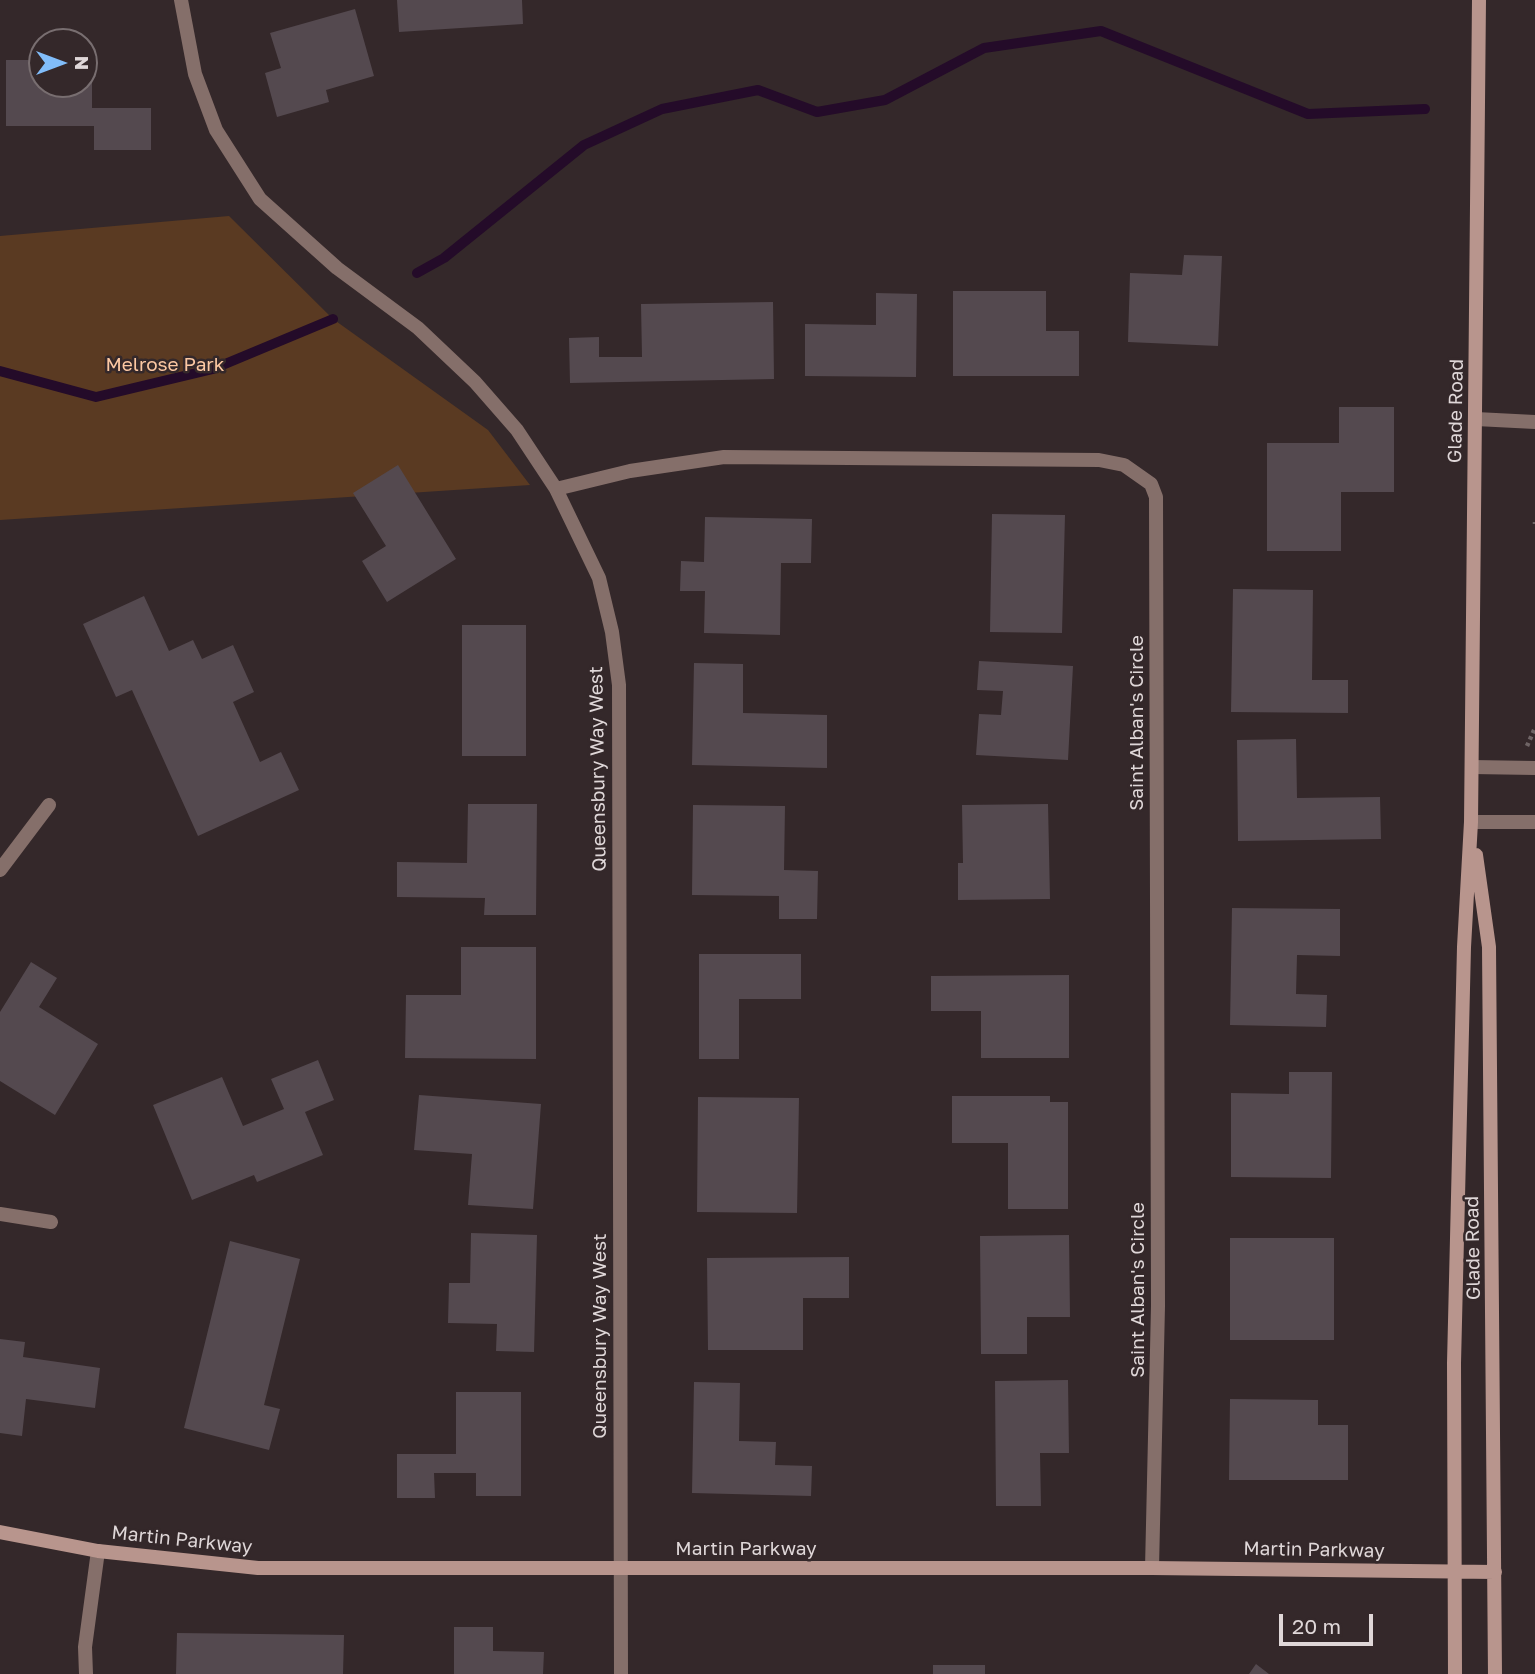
<!DOCTYPE html>
<html>
<head>
<meta charset="utf-8">
<style>
  body { margin:0 }
  #map { position:relative; width:1535px; height:1674px; overflow:hidden; background:#34282a; font-family:"Golos Text",sans-serif }
  canvas { display:block }
  .north { position:absolute; left:28px; top:28px; width:70px; height:70px; box-sizing:border-box; background:#34282a; border:2px solid #786e70; border-radius:50%; rotate:90deg; font-size:19px; font-weight:700; line-height:28px; text-align:center; color:#dfd7d8 }
  .north::after { content:''; display:block; margin:auto; width:24px; height:32px; background:#81bdfa; clip-path:polygon(50% 0,100% 100%,50% 72%,0 100%) }
  .scale { position:absolute; left:1279px; top:1614px; width:94px; height:32px; box-sizing:border-box; border:4px solid #dfd7d8; border-top:0; padding-left:9px; font-size:21px; line-height:24px; white-space:nowrap; color:#dfd7d8; -webkit-text-stroke:5px #34282a; paint-order:stroke }
</style>
</head>
<body>
<div id="map">
<canvas width="1535" height="1674"></canvas>
<div class="north">N</div>
<div class="scale">20 m</div>
</div>
<script>
const c = document.querySelector('canvas').getContext('2d');
c.lineJoin = 'round';
function fillPath(path, color) { c.fillStyle = color; c.fill(path, 'evenodd'); }
const toPath = rows => new Path2D(rows.map(r => 'M' + r).join(''));
function stroke(path, color, width, dash) { c.strokeStyle = color; c.lineWidth = width; c.lineCap = dash ? 'butt' : 'round'; c.setLineDash(dash || []); c.stroke(path); }
function write(font, color, halo, rows, align = 'center') {
  c.font = font + ' "Golos Text",sans-serif'; c.lineWidth = 5; c.setLineDash([]); c.textBaseline = 'middle'; c.strokeStyle = halo; c.fillStyle = color; for (const [text, x, y, turn = 0] of rows) {
    c.save(); c.translate(x, y); c.rotate((+turn || 0) * Math.PI / 180); c.textAlign = isNaN(turn) ? turn : align; if (halo) c.strokeText(text, 0, 0); c.fillText(text, 0, 0); c.restore();
  }
}
fillPath(toPath([
  [229,216,333,319,488,430,530,485,0,520,0,236]
]), '#5a3a22');
stroke(toPath([
  [417,273,444,258,584,145,662,109,758,90,817,112,885,100,984,48,1101,31,1308,114,1425,109],
  [0,371,96,397,213,369,333,319]
]), '#240b29', 10);
fillPath(toPath([
  [397,0,522,0,523,24,399,32],
  [355,9,374,76,326,90,329,102,277,117,265,73,281,68,270,33],
  [6,60,42,60,42,84,84,84,84,60,92,60,92,108,151,108,151,150,94,150,94,126,6,126],
  [1184,255,1222,256,1218,346,1128,342,1130,273,1182,275],
  [953,291,1046,291,1046,331,1079,331,1079,376,953,376],
  [876,293,917,294,916,377,805,376,805,324,876,325],
  [773,302,774,379,570,383,569,338,599,337,599,357,642,357,641,304],
  [1339,407,1394,407,1394,492,1341,492,1341,551,1267,551,1267,443,1339,443],
  [398,465,456,559,387,602,362,561,386,546,353,493],
  [992,514,1065,515,1062,633,990,632],
  [705,517,812,519,811,563,781,563,780,635,704,633,705,591,680,591,681,561,704,562],
  [1233,589,1313,590,1312,680,1348,680,1348,713,1231,712],
  [144,596,169,651,193,640,202,659,233,645,254,692,233,702,260,762,281,752,299,790,198,836,132,690,116,697,83,624],
  [462,625,526,625,526,756,462,756],
  [979,661,1073,666,1068,760,976,755,979,714,1001,715,1003,691,977,690],
  [694,663,743,664,743,713,827,715,827,768,692,765],
  [1296,739,1297,798,1380,797,1381,839,1238,841,1237,740],
  [468,804,537,804,536,915,484,915,485,898,397,897,397,862,467,863],
  [1048,804,1050,899,958,900,958,863,963,863,962,805],
  [693,805,785,806,784,870,818,871,817,919,779,919,779,896,692,895],
  [1232,908,1340,909,1340,956,1297,955,1296,994,1327,995,1326,1027,1230,1025],
  [461,947,536,947,536,1059,405,1058,406,995,461,995],
  [699,954,801,954,801,999,739,999,739,1059,699,1059],
  [31,962,57,978,39,1007,98,1044,55,1115,0,1081,0,1012],
  [1069,975,1069,1058,981,1058,981,1011,931,1011,931,976],
  [318,1060,334,1100,305,1112,323,1155,257,1182,254,1175,192,1200,153,1105,222,1077,243,1126,284,1109,271,1079],
  [1289,1072,1332,1072,1331,1178,1231,1177,1231,1093,1289,1094],
  [419,1095,541,1104,533,1209,468,1205,472,1154,414,1150],
  [952,1096,1050,1096,1050,1102,1068,1102,1068,1209,1008,1209,1008,1143,952,1143],
  [698,1097,799,1098,797,1213,697,1212],
  [471,1233,537,1235,534,1352,496,1351,497,1324,448,1323,449,1283,470,1283],
  [1069,1235,1070,1317,1027,1317,1027,1354,981,1354,980,1236],
  [1230,1238,1334,1238,1334,1340,1230,1340],
  [230,1241,300,1259,264,1405,280,1409,269,1450,184,1428],
  [849,1257,849,1298,803,1298,803,1350,708,1350,707,1258],
  [0,1339,25,1342,23,1357,100,1368,95,1408,26,1399,22,1436,0,1433],
  [1068,1380,1069,1453,1040,1453,1041,1506,996,1506,995,1381],
  [694,1382,740,1383,739,1441,776,1442,775,1465,812,1466,811,1496,692,1493],
  [456,1392,521,1392,521,1496,476,1496,476,1473,434,1473,435,1498,397,1498,397,1454,456,1454],
  [1230,1399,1318,1400,1318,1425,1348,1425,1348,1480,1229,1480],
  [454,1627,493,1627,493,1651,544,1652,543,1674,454,1674],
  [177,1633,344,1635,343,1674,176,1674],
  [1256,1664,1269,1674,1249,1674],
  [933,1665,985,1665,985,1674,933,1674]
]), '#54494f');
stroke(toPath([
  [1535,522,1535,524],
  [1527,746,1535,728]
]), '#6e6465', 4.5, [3.5, 3.5]);
stroke(toPath([
  [1476,419,1535,422]
]), '#856f6a', 14);
stroke(toPath([
  [181,0,195,74,216,130,260,199,337,268,418,328,475,382,517,430,556,489,599,578,612,632,619,685,621,1674],
  [556,489,630,471,724,457,1099,460,1124,465,1151,484,1156,497,1158,1306,1152,1568],
  [1472,767,1535,768],
  [1471,822,1535,822],
  [0,870,49,805],
  [0,1214,51,1222],
  [86,1674,85,1647,98,1551]
]), '#856f6a', 14);
stroke(toPath([
  [1476,855,1489,947,1495,1674],
  [0,1532,98,1551,258,1568,1152,1568,1495,1572],
  [1455,1674,1454,1363,1464,947,1471,822,1479,0]
]), '#b8958d', 14);
write('19px', '#fcc8a3', '#34282a', [
  ["Melrose Park",165,365]
]);
write('19px', '#dfd7d8', '#34282a', [
  ["Glade Road",1456,411,-89],
  ["Saint Alban's Circle",1137,723,-90],
  ["Queensbury Way West",598,769,-91],
  ["Glade Road",1473,1248,-91],
  ["Saint Alban's Circle",1138,1290,-90],
  ["Queensbury Way West",600,1336,-90],
  ["Martin Parkway",182,1540,6],
  ["Martin Parkway",746,1549],
  ["Martin Parkway",1314,1550,1]
]);
</script>
</body>
</html>
